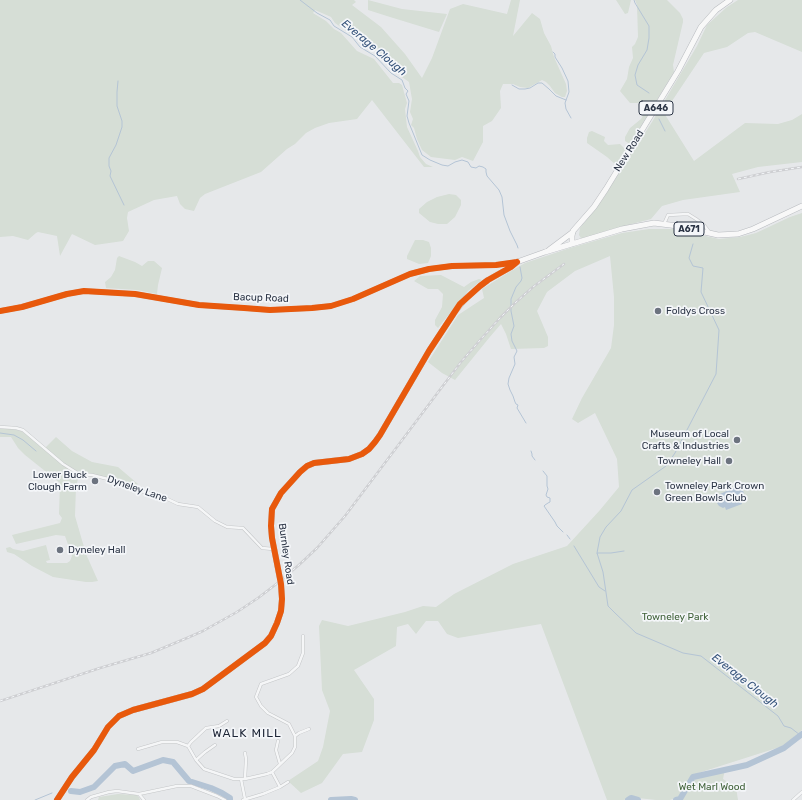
<!DOCTYPE html>
<html>
<head>
<meta charset="utf-8">
<style>
  body { margin:0 }
  canvas { display:block; background:#e6e8ea }
</style>
</head>
<body>
<canvas width="802" height="800"></canvas>
<script>
const c = document.querySelector('canvas').getContext('2d');
c.lineJoin = 'round';
function fillPath(path, color) { c.fillStyle = color; c.fill(path, 'evenodd'); }
const toPath = rows => new Path2D(rows.map(r => 'M' + r).join(''));
function stroke(path, color, width, dash) { c.strokeStyle = color; c.lineWidth = width; c.lineCap = dash ? 'butt' : 'round'; c.setLineDash(dash || []); c.stroke(path); }
function write(font, color, halo, rows, align = 'center') {
  c.font = font + ' Rubik,sans-serif'; c.lineWidth = 3.5; c.setLineDash([]); c.textBaseline = 'middle'; c.strokeStyle = halo; c.fillStyle = color; for (const [text, x, y, turn = 0] of rows) {
    c.save(); c.translate(x, y); c.rotate((+turn || 0) * Math.PI / 180); c.textAlign = isNaN(turn) ? turn : align; if (halo) c.strokeText(text, 0, 0); c.fillText(text, 0, 0); c.restore();
  }
}
fillPath(toPath([
  [0,0,354,0,356,2,352,5,381,27,405,54,422,78,432,58,450,9,463,4,507,14,511,0,520,0,513,36,532,13,540,19,544,33,551,46,554,57,566,84,567,91,565,97,562,97,555,93,550,86,546,82,542,80,528,88,520,87,513,84,503,84,500,91,501,108,492,121,483,126,483,142,473,161,462,157,455,160,431,157,422,150,417,139,414,128,411,125,413,119,410,112,412,99,409,82,395,72,380,54,335,23,331,17,315,10,313,13,326,21,334,29,341,33,357,51,374,59,393,83,399,83,402,85,407,103,405,109,407,127,418,151,420,157,426,164,433,167,424,167,372,100,357,119,329,123,315,128,306,133,295,144,287,149,261,172,205,194,200,198,194,211,185,209,180,204,177,196,154,200,128,212,127,218,129,231,123,241,95,245,72,234,60,256,57,236,38,232,36,233,28,240,13,236,0,237],
  [368,0,402,9,447,14,439,32,390,17,368,10],
  [616,0,631,0,628,13,625,14],
  [635,0,667,0,680,13,683,19,683,22,673,65,674,72,630,144,625,141,625,137,630,128,641,119,652,102,650,101,642,103,630,103,620,91,627,79,629,67,633,58,632,47,635,44,638,37,637,5],
  [738,0,802,0,802,52,755,32,748,33,727,47,704,53,664,113,694,161,745,123,778,124,792,120,802,114,802,162,758,167,732,174,740,192,683,200,662,206,651,219,609,230,586,238,581,238,579,235,580,228,602,200,652,122,697,46,707,25,727,7],
  [592,131,605,137,604,141,608,145,620,144,626,150,616,165,607,157,587,143,587,138,589,132],
  [449,194,456,195,461,200,461,205,455,217,447,224,438,224,430,222,419,213,419,209,427,202,437,197],
  [802,213,802,730,787,743,780,747,692,775,680,797,670,800,656,800,629,797,624,800,607,800,541,624,458,638,447,634,438,621,426,621,416,634,408,624,397,627,396,646,354,670,374,699,374,720,362,752,343,754,322,783,301,793,288,781,318,761,323,747,330,711,322,690,319,626,322,620,348,626,405,612,423,606,436,607,454,594,513,564,567,546,600,510,619,487,617,459,595,413,578,423,572,419,582,398,611,348,614,325,614,297,610,256,575,271,547,292,537,311,548,337,548,346,544,348,511,349,506,334,501,324,489,338,455,380,442,373,428,362,458,315,484,298,482,289,506,274,525,263,570,248,622,233,649,229,675,229,719,239,740,237,756,233,790,217],
  [415,240,423,240,429,242,431,248,431,256,428,263,419,264,407,259,407,256],
  [119,256,135,262,142,266,148,261,154,261,162,268,158,285,157,294,137,290,106,288,105,282,111,277,115,270,117,258],
  [441,275,464,287,471,282,479,279,482,280,468,291,438,328,435,325,435,320,442,307,443,294,438,289,428,289,414,281,420,276],
  [0,428,12,429,21,431,34,438,45,448,56,437,72,451,92,462,118,467,138,484,131,489,108,479,92,475,79,475,76,487,75,516,86,554,98,581,92,582,86,582,53,577,32,566,14,554,7,552,6,548,10,547,13,549,23,551,46,545,50,560,46,561,47,563,67,563,70,561,72,556,65,536,56,535,16,544,12,535,60,523,62,518,59,514,60,483,25,455,18,448,11,437,0,437],
  [725,769,723,779,736,787,738,800,681,800,695,778],
  [118,794,136,795,139,797,140,800,98,800,99,797]
]), '#d6ded6');
fillPath(toPath([
  [735,487,736,489,741,490,743,491,744,493,744,498,741,501,742,504,726,510,725,507,723,508,719,506,717,503,717,500,718,498,720,496,720,494]
]), '#b4c4d5');
stroke(toPath([
  [300,0,317,13,330,20,334,26,352,37,360,47,375,56,391,73,402,80,405,88,408,91,406,94,409,101,407,116,409,123,422,155,430,160,442,165,448,166,455,162,462,160,468,162,471,167,476,168,479,166,483,167,486,169,486,172,487,176,499,190,502,197,504,215,510,231,517,245,518,248],
  [634,0,635,3,649,26,649,38,647,50,638,65,635,75,637,85,649,93],
  [553,52,555,54,555,57,562,68,568,81,569,92,565,103,566,109,571,118],
  [118,81,117,92,117,106,122,121,122,127,116,145,109,158,109,166,111,171,110,176,124,205],
  [512,85,519,89,525,89,530,88,538,83,542,83,549,89,556,96,566,100],
  [659,119,665,131],
  [520,267,522,278,521,281,516,287,511,299,511,311,514,326,511,334,512,341,517,351,514,357,515,364,509,378,508,384,510,390,513,396,515,402,516,404,518,405,517,408,526,423],
  [0,433,14,435,23,440,36,451],
  [531,451,532,454,532,456,535,460],
  [543,471,547,476,547,486,548,489,546,495,547,497,550,498,550,502,548,503,545,505,544,506,555,522,557,526,563,532],
  [567,535,570,539],
  [574,546,599,587,605,591],
  [624,551,611,553,597,553,603,572,608,606,615,613,636,633,683,653,701,656,778,716,784,726,791,728,800,735],
  [597,553,600,537,606,527,621,511,632,490,666,466,675,453,716,374,719,330,701,292,703,268,693,266,689,258,693,244],
  [35,800,52,793]
]), '#b4c4d5', 1);
stroke(toPath([
  [71,791,80,792,94,787,115,766,125,764,133,771,163,760,173,762,189,781,211,788,222,793,230,798,230,800],
  [331,800,351,799,355,800],
  [628,800,631,798,638,800],
  [676,800,680,799,693,777,747,765,784,748,802,734]
]), '#b4c4d5', 6);
const street = toPath([
  [664,224,668,215,688,214,696,219,704,225,710,233],
  [0,427,16,428,23,430,63,464,79,474,92,475,108,479,131,489,159,495,178,504,198,507,215,521,227,527,243,528,262,548,273,549],
  [227,721,219,726,206,728,191,742,188,746,196,760,204,769,234,779,245,779,267,774,272,772],
  [295,736,299,733,309,729],
  [278,741,276,750,280,764],
  [138,749,162,742,177,742,188,746],
  [196,760,205,752,215,745],
  [241,779,245,799],
  [245,779,246,759,245,753],
  [280,787,272,772,292,753,295,747,295,736,289,724,268,713,261,706,256,697,261,684,289,674,298,666,303,653,303,636],
  [139,794,144,800],
  [87,800,91,797,109,792,117,791,139,794,177,786,191,786,217,796,225,800],
  [243,800,263,794,280,787,288,782],
  [793,800,802,792]
]);
const primary = toPath([
  [0,311,22,307,67,294,84,291,135,294,199,305,244,308,270,310,312,308,331,306,353,299,410,274,429,269,452,266,496,265,517,262]
]);
const highway = toPath([
  [572,244,572,236,573,231,594,207,606,189,678,71,701,27,716,10,730,0],
  [549,250,573,232],
  [57,800,72,777,94,750,108,727,119,716,133,710,192,694,203,689,265,643,271,636,277,623,281,611,282,599,281,584,272,538,271,526,272,509,281,493,300,472,307,466,314,463,349,459,362,454,369,449,375,442,380,435,429,351,454,313,466,298,480,286,488,280,511,267,517,262,545,252,622,229,654,223,678,226,718,235,738,234,753,229,802,206]
]);
stroke(street, '#c4c6c8', 3.5);
stroke(primary, '#c2c5c8', 5.5);
stroke(highway, '#b8bbbf', 6);
stroke(street, '#f5f6f7', 2.5);
stroke(primary, '#f8f8f8', 4.5);
stroke(highway, '#f8f8f8', 5);
const rail = toPath([
  [738,179,770,172,802,167],
  [0,701,100,668,151,653,187,638,203,631,237,612,258,598,279,582,300,564,317,548,345,516,439,391,461,362,481,339,500,318,515,303,533,287,564,264]
]);
stroke(rail, '#cecfd2', 2.5);
stroke(rail, '#f4f6f9', 1, [3]);
stroke(toPath([
  [0,311,22,307,67,294,84,291,135,294,199,305,244,308,270,310,312,308,331,306,353,299,410,274,429,269,452,266,496,265,517,262],
  [57,800,72,777,94,750,108,727,119,716,133,710,192,694,203,689,265,643,271,636,277,623,281,611,282,599,281,584,272,538,271,526,272,509,281,493,300,472,307,466,314,463,349,459,362,454,369,449,375,442,380,435,429,351,454,313,460,304,480,286,488,280,511,267,517,262]
]), '#e8590c', 6);
for (const [x, y, r, color] of [
  [658,311,4,"#6c737f"],
  [737,440,4,"#6c737f"],
  [729,461,4,"#6c737f"],
  [95,481,4,"#6c737f"],
  [657,492,4,"#6c737f"],
  [60,550,4,"#6c737f"]
]) { const dot = new Path2D(); dot.arc(x, y, r, 0, 2 * Math.PI); c.fillStyle = color; c.fill(dot); stroke(dot, '#f4f6f9', 1.5); }
for (const [x, y, w] of [
  [656,108,34],
  [689,229,30]
]) { const box = new Path2D(); box.roundRect(x - w / 2, y - 7, w, 14, 3); c.fillStyle = '#f4f6f9'; c.fill(box); stroke(box, '#2b3445', 1); }
write('bold 9px', '#2b3445', null, [
  ["A646",656,108],
  ["A671",689,229]
]);
write('10px', '#2b3445', '#f4f6f9', [
  ["New Road",629,151,-58],
  ["Bacup Road",261,298,2],
  ["Dyneley Lane",137,489,19],
  ["Burnley Road",286,554,82]
]);
write('10px', '#2b3445', '#f4f6f9', [
  ["Foldys Cross",666,311],
  ["Museum of Local",729,434,"right"],
  ["Crafts & Industries",729,446,"right"],
  ["Towneley Hall",721,461,"right"],
  ["Lower Buck",87,475,"right"],
  ["Clough Farm",87,487,"right"],
  ["Towneley Park Crown",665,486],
  ["Green Bowls Club",665,498],
  ["Dyneley Hall",68,550]
], 'left');
write('10px', '#3f6138', '#f4f6f9', [
  ["Towneley Park",675,617],
  ["Wet Marl Wood",712,787]
]);
write('italic 11px', '#34527a', '#f4f6f9', [
  ["Everage Clough",374,48,40],
  ["Everage Clough",745,681,38]
]);
c.letterSpacing = '1px';
write('12px', '#1d2536', '#f4f6f9', [
  ["WALK MILL",247,734]
]);
c.letterSpacing = '0px';
</script>
</body>
</html>
